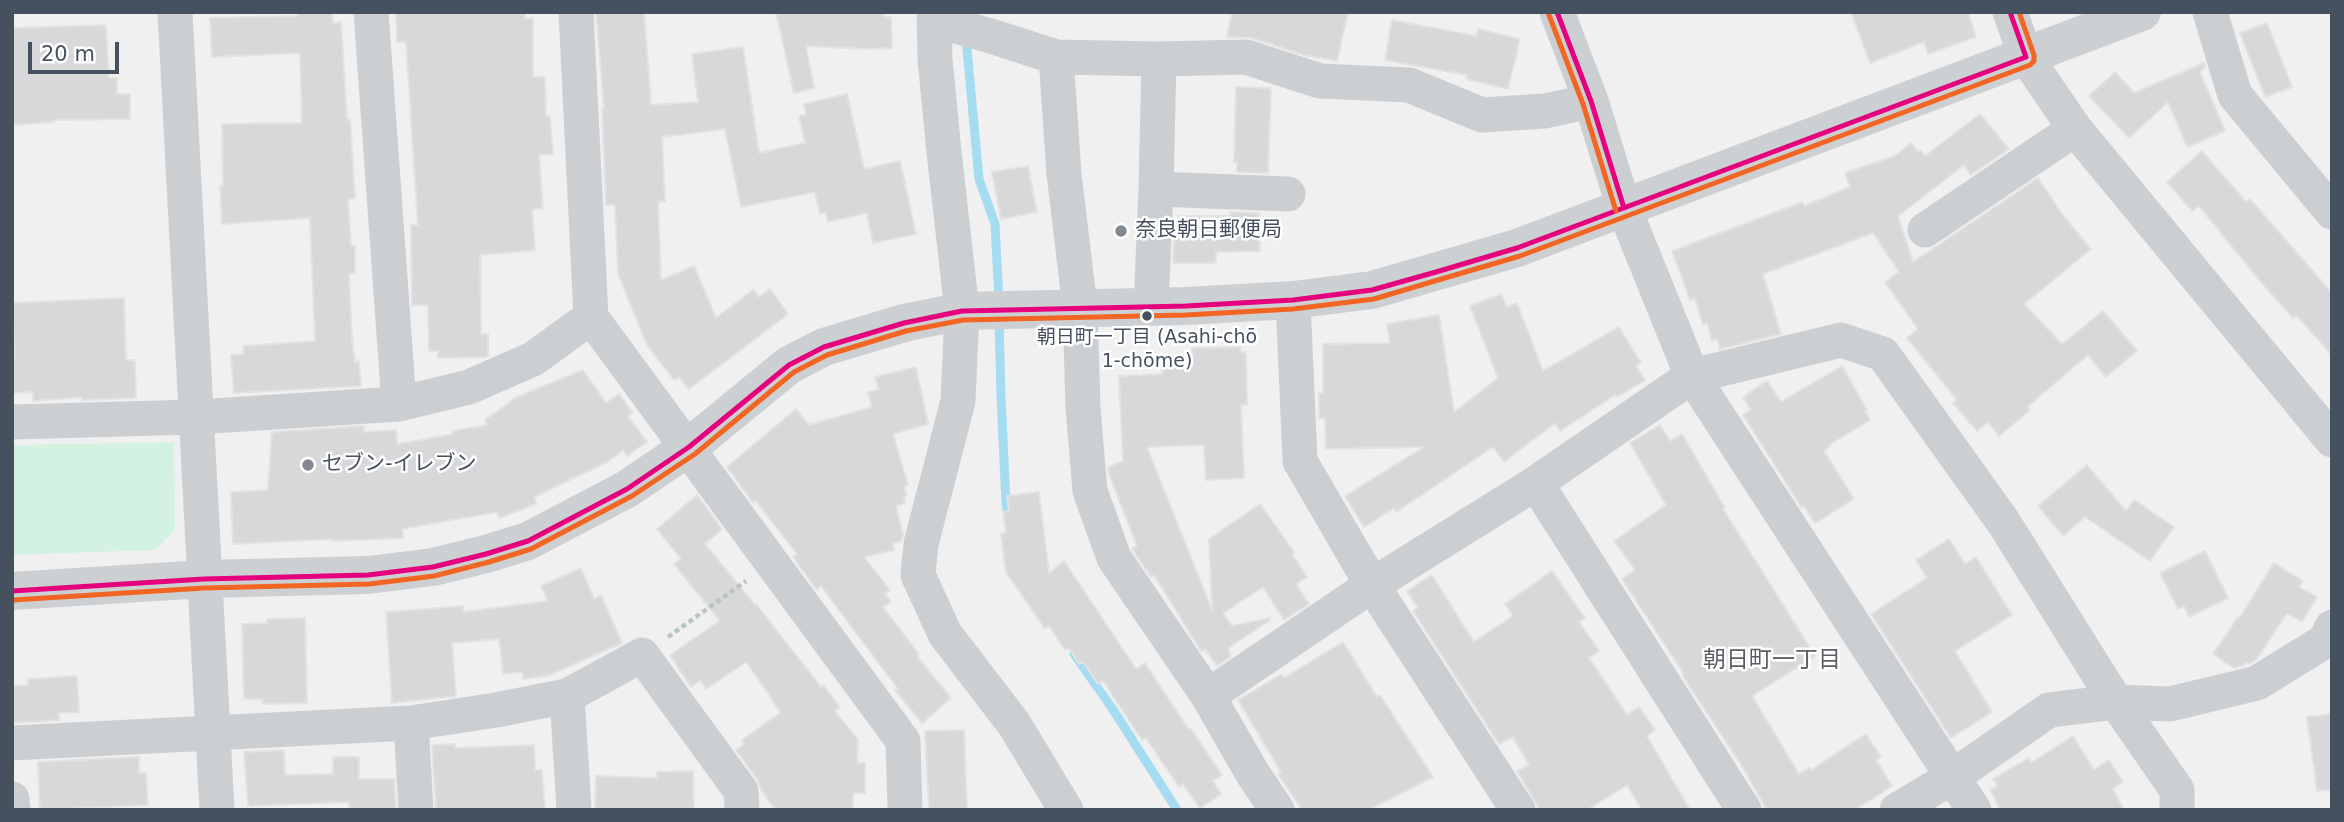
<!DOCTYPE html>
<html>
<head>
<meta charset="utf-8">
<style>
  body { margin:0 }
  #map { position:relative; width:2344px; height:822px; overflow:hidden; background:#f1f0f0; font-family:"DejaVu Sans",sans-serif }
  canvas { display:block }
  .frame { position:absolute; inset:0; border:14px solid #46515f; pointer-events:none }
  .scale { position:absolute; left:28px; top:42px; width:91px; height:32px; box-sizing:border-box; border:4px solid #46515f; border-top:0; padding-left:9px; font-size:21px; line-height:24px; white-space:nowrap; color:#46515f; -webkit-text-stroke:5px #fff; paint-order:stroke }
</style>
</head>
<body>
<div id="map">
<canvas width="2344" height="822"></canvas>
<div class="frame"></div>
<div class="scale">20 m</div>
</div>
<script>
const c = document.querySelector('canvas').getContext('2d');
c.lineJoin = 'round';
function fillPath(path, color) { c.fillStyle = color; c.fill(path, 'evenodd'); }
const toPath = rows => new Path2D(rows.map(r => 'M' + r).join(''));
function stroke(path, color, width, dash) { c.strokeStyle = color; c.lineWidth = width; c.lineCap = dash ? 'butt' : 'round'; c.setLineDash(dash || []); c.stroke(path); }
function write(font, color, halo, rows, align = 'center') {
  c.font = font + ' "DejaVu Sans","Noto Sans JP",sans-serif'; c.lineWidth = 5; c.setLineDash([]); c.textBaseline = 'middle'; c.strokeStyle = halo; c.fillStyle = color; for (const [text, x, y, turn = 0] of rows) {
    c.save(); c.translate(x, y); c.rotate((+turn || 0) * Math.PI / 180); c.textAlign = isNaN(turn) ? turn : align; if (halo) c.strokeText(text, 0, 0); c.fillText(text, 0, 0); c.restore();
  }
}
fillPath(toPath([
  [174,442,175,530,155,550,12,555,12,445]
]), '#d3f2e1');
stroke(toPath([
  [966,38,979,179,995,224,999,301],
  [999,318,1001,397,1006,503,1009,521],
  [1074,654,1112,708,1177,810]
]), '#a5dcf2', 9);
const building = toPath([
  [298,12,332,12,333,23,341,22,347,120,350,119,355,198,348,199,351,246,355,246,355,273,349,274,352,340,355,362,359,361,361,386,234,393,231,355,244,354,243,346,315,341,310,218,222,224,220,186,223,186,222,124,302,123,300,53,212,57,210,18,298,16,298,12],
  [396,12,525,12,525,19,533,18,533,77,545,77,546,116,550,116,553,154,539,155,543,208,532,209,535,250,480,255,481,334,488,334,488,357,438,358,438,351,429,351,428,305,412,305,411,225,418,225,406,42,397,42,396,12],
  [596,12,644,12,651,105,698,102,692,54,743,47,759,153,805,143,799,116,806,115,804,104,847,94,864,169,900,161,916,234,873,243,867,213,828,222,826,213,820,214,815,192,741,207,725,129,662,137,665,201,658,202,661,280,694,266,716,318,753,290,759,297,770,289,788,314,689,389,679,377,674,380,647,345,618,274,615,205,606,205,602,108,604,108,596,12],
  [776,12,883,12,883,17,891,17,892,48,866,49,806,46,814,88,794,93,776,12],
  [1232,12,1348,12,1337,61,1304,55,1252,38,1227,37,1232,12],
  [1851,12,1968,12,1976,37,1928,54,1924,42,1870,63,1851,12],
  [1392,20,1476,36,1478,29,1520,39,1508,89,1466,79,1467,75,1385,60,1392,20],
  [2267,23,2292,87,2265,97,2240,33,2267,23],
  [106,25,109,78,117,78,117,94,130,94,130,119,53,120,54,122,12,125,12,28,106,25],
  [2204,63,2205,67,2200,72,2225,131,2187,147,2168,102,2129,138,2089,96,2115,72,2134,93,2204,63],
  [1236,87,1271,88,1268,173,1237,172,1237,162,1234,162,1236,87],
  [1980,114,2009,149,1971,175,1964,165,1898,216,1913,262,2038,178,2062,214,2091,249,2024,304,2062,344,2103,311,2137,351,2106,377,2088,355,2027,407,2030,410,1999,436,1988,422,1977,431,1953,403,1957,400,1907,338,1918,329,1885,282,1899,272,1873,233,1763,274,1781,334,1720,349,1717,339,1712,341,1707,323,1703,325,1695,298,1690,300,1672,251,1803,202,1804,206,1850,187,1845,173,1895,156,1911,143,1918,152,1921,150,1925,156,1980,114],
  [2202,151,2246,202,2250,199,2332,293,2332,355,2296,315,2293,318,2261,282,2199,206,2192,211,2167,182,2202,151],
  [1028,166,1037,212,1001,219,992,172,1028,166],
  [1230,212,1259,213,1260,251,1216,252,1216,263,1173,263,1175,225,1179,225,1179,216,1230,216,1230,212],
  [1501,294,1507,307,1517,303,1543,371,1619,327,1641,363,1636,366,1645,380,1617,397,1615,395,1560,431,1555,423,1504,462,1493,447,1396,512,1394,508,1364,527,1345,496,1424,447,1326,449,1325,418,1319,418,1319,393,1323,393,1323,344,1390,343,1387,324,1439,315,1454,412,1498,378,1470,306,1501,294],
  [124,298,126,360,135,360,136,398,82,400,82,397,33,401,33,392,12,393,12,358,15,357,12,303,124,298],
  [1241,347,1240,352,1246,352,1247,405,1241,405,1244,478,1206,480,1204,445,1147,447,1212,610,1209,539,1260,504,1294,552,1292,554,1307,577,1296,584,1309,604,1284,620,1263,587,1223,613,1232,626,1270,618,1270,620,1228,648,1231,656,1217,666,1205,649,1201,651,1154,575,1151,577,1132,549,1137,546,1109,474,1108,467,1123,461,1119,376,1162,374,1162,368,1193,366,1192,348,1241,347],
  [1842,366,1867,410,1865,411,1870,420,1829,445,1830,447,1824,451,1854,499,1815,523,1804,506,1802,508,1743,415,1751,410,1743,397,1767,381,1781,402,1842,366],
  [916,367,928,424,893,434,908,485,904,486,907,495,903,496,905,503,896,506,903,534,901,541,893,543,894,550,864,557,890,590,885,594,891,602,883,607,919,654,917,656,951,698,922,723,895,690,898,689,821,586,817,590,793,557,797,554,756,501,753,503,727,467,796,409,809,425,872,407,868,392,879,390,875,377,916,367],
  [583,370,606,403,619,394,633,413,628,416,647,442,627,456,623,450,607,462,534,497,536,504,499,518,497,512,402,529,403,538,333,541,333,539,233,544,231,492,268,490,272,432,364,426,364,432,396,430,397,444,454,434,453,431,487,425,485,420,517,397,583,370],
  [1660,425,1670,441,1682,434,1725,508,1723,509,1815,656,1752,696,1799,774,1809,768,1811,770,1866,734,1881,757,1876,760,1892,786,1855,810,1767,810,1740,763,1682,675,1684,674,1622,579,1635,570,1614,541,1666,505,1630,443,1660,425],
  [2087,465,2126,511,2134,500,2174,527,2150,561,2085,517,2063,536,2038,506,2087,465],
  [1039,492,1049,573,1064,561,1136,669,1145,663,1189,730,1191,729,1222,775,1213,781,1221,794,1200,808,1183,784,1179,787,1146,738,1142,740,1103,681,1098,684,1083,662,1079,664,1069,648,1065,650,1049,626,1045,629,1006,572,1001,534,1006,533,1003,512,1009,511,1007,496,1039,492],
  [697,495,722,529,705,544,755,605,756,604,821,687,823,685,840,707,835,711,858,740,857,763,865,763,865,793,853,793,853,810,775,810,761,789,757,779,736,750,744,744,742,740,780,713,768,693,746,662,706,689,701,680,691,687,670,655,720,621,674,564,681,559,657,529,697,495],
  [1949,539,1965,564,1976,557,2012,615,1955,651,1992,712,1951,738,1871,614,1927,578,1916,560,1949,539],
  [2205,551,2228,598,2189,617,2184,606,2178,609,2160,573,2205,551],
  [2274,563,2303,581,2299,587,2317,597,2302,622,2287,613,2256,660,2249,664,2246,662,2244,665,2234,668,2213,654,2238,617,2239,619,2274,563],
  [581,568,594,599,601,595,622,643,547,676,523,679,523,672,503,674,499,639,452,643,456,696,392,703,386,612,463,606,463,612,548,601,541,586,581,568],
  [1552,571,1585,618,1579,622,1599,651,1589,658,1627,715,1639,707,1655,730,1647,736,1690,810,1642,810,1627,785,1587,810,1540,810,1517,771,1529,765,1513,737,1499,744,1413,611,1418,608,1407,591,1432,575,1474,642,1513,616,1505,604,1552,571],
  [305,618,307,703,263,704,262,699,244,699,242,624,267,623,267,619,305,618],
  [1343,642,1377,697,1380,695,1433,777,1368,810,1302,810,1278,774,1281,772,1238,700,1282,674,1284,678,1343,642],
  [77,676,79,712,59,713,59,720,12,723,12,686,28,685,28,679,77,676],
  [2332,714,2332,790,2317,791,2307,717,2332,714],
  [964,730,967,810,929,810,925,731,964,730],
  [2073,736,2094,770,2109,760,2123,782,2113,789,2124,810,2001,810,1990,790,1998,786,1993,779,2029,758,2031,763,2073,736],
  [455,744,455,748,534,745,535,770,542,770,545,810,436,810,432,745,455,744],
  [284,750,285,775,333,774,333,757,359,757,359,779,394,779,396,810,349,810,349,802,248,806,244,752,284,750],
  [139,757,139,773,146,773,148,805,40,810,38,762,139,757],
  [693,771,694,810,595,810,596,776,657,778,657,772,693,771]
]);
fillPath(building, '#d8d8db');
stroke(building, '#e2e2e3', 2);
stroke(toPath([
  [668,637,746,581]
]), '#b8c6c2', 4.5, [5, 3.5]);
stroke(toPath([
  [175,12,217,810],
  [371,12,399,404],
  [576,12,591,317,903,741,905,810],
  [934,12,935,59,944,152,962,311,958,401,921,544,918,575,945,634,1014,724,1066,810],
  [1557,12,1591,101,1624,208,1692,376,1974,810],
  [2010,12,2026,57,2075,129,2332,440],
  [2210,12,2235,95,2332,212],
  [935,20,994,37,1056,57,1159,59,1246,57,1320,81,1409,85,1482,115,1545,111,1591,101],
  [1056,57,1064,174,1080,308,1083,408,1090,491,1114,558,1208,696,1253,774,1277,810],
  [1156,189,1288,194],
  [1925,230,2075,129],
  [1293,300,1300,461,1372,585,1518,810],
  [1151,307,1156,189,1159,59],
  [12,422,196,417,399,404,469,387,533,359,591,317],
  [1536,483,1744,810],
  [567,696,574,810],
  [1208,696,1372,585,1536,483,1692,376,1841,340,1883,354,2004,523,2116,702,2177,790,2177,810],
  [411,723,416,810],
  [12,743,411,723,496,710,567,696,642,655,741,791,742,810],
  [12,799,13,810],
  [1897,810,1951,778,2049,710,2116,702,2170,704,2257,683,2325,641,2332,627]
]), '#cccfd1', 35);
stroke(toPath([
  [12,591,204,579,368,575,433,567,486,554,528,541,627,489,689,447,789,365,824,347,904,323,962,311,1186,306,1293,300,1372,290,1517,248,2142,12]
]), '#cdd0d3', 38);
stroke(toPath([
  [1557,12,1591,101,1624,208],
  [12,591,204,579,368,575,433,567,486,554,528,541,627,489,689,447,789,365,824,347,904,323,962,311,1186,306,1293,300,1372,290,1436,272,1517,248,2026,57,2010,12]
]), '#e5007d', 5);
stroke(toPath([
  [1549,15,1583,104,1616,211],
  [13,600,204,588,369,584,434,576,489,562,531,549,632,496,695,454,794,372,827,355,906,331,963,320,1186,315,1293,309,1374,299,1438,280,1520,256,2030,65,2034,61,2034,55,2019,12]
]), '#f26522', 5);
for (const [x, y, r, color] of [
  [1121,231,7,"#828992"],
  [1147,316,6,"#46515f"],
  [308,465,7,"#828992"]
]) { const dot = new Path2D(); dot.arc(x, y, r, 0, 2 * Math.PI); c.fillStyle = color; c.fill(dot); stroke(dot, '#fff', 2.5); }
write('19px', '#46515f', '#fff', [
  ["朝日町一丁目 (Asahi-chō",1147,338],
  ["1-chōme)",1147,362]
]);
write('21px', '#46515f', '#fff', [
  ["奈良朝日郵便局",1135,231],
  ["セブン-イレブン",322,465]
], 'left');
write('23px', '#5b5f65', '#fff', [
  ["朝日町一丁目",1772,661]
]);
</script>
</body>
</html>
